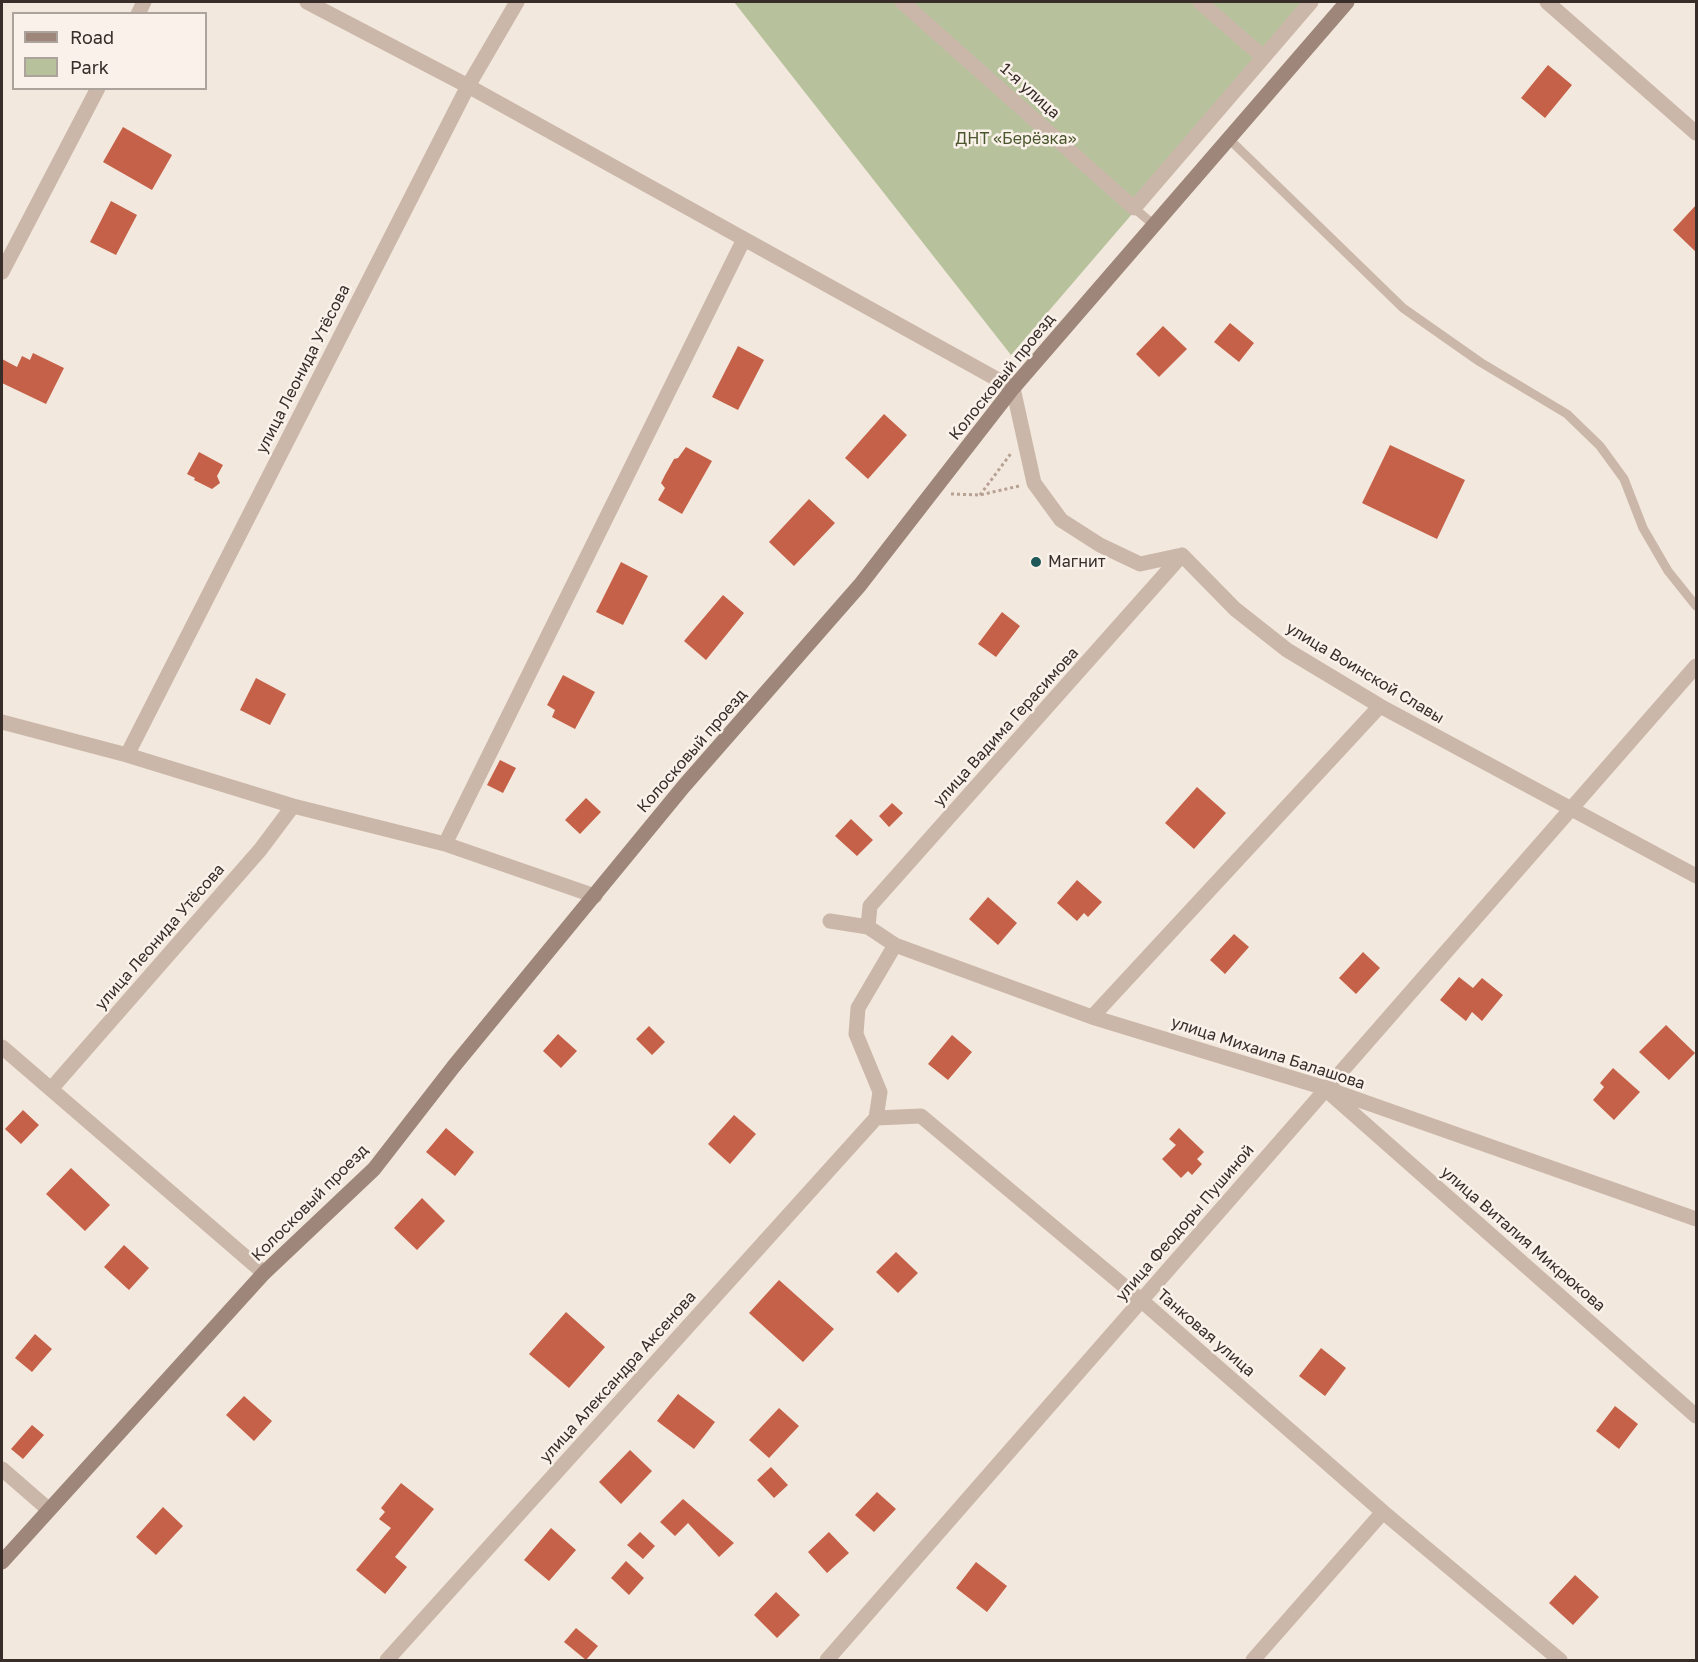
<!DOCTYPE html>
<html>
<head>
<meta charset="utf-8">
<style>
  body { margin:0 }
  #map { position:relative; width:1698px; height:1662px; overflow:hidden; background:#f2e8dd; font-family:"Golos Text",sans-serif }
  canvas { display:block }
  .frame { position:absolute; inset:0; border:3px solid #382d29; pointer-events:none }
  .legend { position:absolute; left:12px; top:12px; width:195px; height:78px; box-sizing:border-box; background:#faf2ea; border:2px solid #aca39d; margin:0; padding:8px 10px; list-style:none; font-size:18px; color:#382d29 }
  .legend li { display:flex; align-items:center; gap:12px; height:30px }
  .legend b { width:30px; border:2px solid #aca39d }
</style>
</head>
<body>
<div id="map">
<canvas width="1698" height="1662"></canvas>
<div class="frame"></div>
<ul class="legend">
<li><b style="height:8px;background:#9e867a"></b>Road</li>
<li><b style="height:16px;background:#b7c29d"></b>Park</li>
</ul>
</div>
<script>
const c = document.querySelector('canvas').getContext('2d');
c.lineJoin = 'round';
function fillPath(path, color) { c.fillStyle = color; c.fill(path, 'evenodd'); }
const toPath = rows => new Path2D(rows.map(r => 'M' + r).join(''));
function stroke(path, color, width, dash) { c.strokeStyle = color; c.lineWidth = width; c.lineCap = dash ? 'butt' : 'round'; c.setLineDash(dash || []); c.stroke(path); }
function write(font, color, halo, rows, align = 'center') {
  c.font = font + ' "Golos Text",sans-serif'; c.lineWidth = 5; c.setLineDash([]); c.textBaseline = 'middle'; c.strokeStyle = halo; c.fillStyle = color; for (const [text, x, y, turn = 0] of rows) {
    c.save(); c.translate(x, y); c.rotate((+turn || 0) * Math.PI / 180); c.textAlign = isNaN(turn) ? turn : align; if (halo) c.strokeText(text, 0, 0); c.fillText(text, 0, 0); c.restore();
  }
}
fillPath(toPath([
  [734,2,1314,2,1011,355]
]), '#b7c29d');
fillPath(toPath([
  [1548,65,1572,85,1545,118,1521,98],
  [123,127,172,155,152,190,103,162],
  [111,201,137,215,116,255,90,242],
  [1696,205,1696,252,1673,230],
  [1230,323,1254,343,1239,362,1214,342],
  [1163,326,1187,349,1159,377,1136,354],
  [738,346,764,360,738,410,712,397],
  [33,353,64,368,46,404,2,383,2,359,17,367,22,356,30,360],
  [884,414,907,435,868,479,845,458],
  [1390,445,1465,480,1437,539,1362,503],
  [686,447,712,461,682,514,658,500,665,488,661,483,665,475,674,459,678,458],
  [199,452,223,465,217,476,220,483,212,489,194,480,195,478,187,474],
  [809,499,835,523,794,566,769,542],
  [621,562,648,576,623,625,596,612],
  [723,595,744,613,706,660,684,641],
  [1002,612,1020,626,996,657,978,644],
  [563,675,595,692,575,729,552,717,555,710,547,705],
  [256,678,286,694,270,725,240,710],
  [500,760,516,768,503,793,487,785],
  [1197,787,1226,813,1194,849,1165,823],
  [586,798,601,812,580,834,565,820],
  [892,803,903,813,889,827,879,816],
  [851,819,873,840,857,856,835,836],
  [1077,880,1102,902,1088,917,1084,913,1077,921,1057,903],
  [988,897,1017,923,998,945,969,919],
  [1234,934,1249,947,1225,974,1210,960],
  [1363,952,1380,968,1356,994,1339,978],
  [1459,977,1473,988,1482,978,1503,995,1482,1021,1472,1012,1466,1021,1440,1000],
  [1666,1025,1695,1053,1669,1080,1639,1052],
  [649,1026,665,1042,652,1055,636,1039],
  [558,1034,577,1051,561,1068,543,1051],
  [952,1035,972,1052,948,1080,928,1064],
  [1613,1068,1640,1092,1614,1120,1593,1100,1604,1087,1600,1083],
  [23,1110,39,1125,21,1144,5,1129],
  [734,1115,756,1134,730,1164,708,1144],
  [446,1128,474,1152,455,1176,426,1152],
  [1179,1128,1204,1152,1197,1159,1202,1164,1192,1175,1188,1171,1181,1178,1162,1159,1176,1145,1169,1139],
  [71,1168,110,1205,85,1231,46,1194],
  [422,1198,445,1221,417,1250,394,1228],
  [124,1245,149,1268,129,1290,104,1267],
  [896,1252,918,1273,898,1293,876,1272],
  [779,1280,834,1329,803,1362,749,1313],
  [566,1312,605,1347,569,1388,529,1354],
  [35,1334,52,1349,32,1372,15,1358],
  [1321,1348,1346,1368,1325,1396,1299,1376],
  [678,1394,715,1422,694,1449,657,1421],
  [244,1396,272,1421,254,1441,226,1415],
  [1615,1406,1638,1424,1619,1449,1596,1431],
  [779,1408,799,1426,769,1458,749,1440],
  [32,1425,44,1435,23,1459,11,1449],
  [630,1450,652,1471,621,1504,599,1482],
  [771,1467,788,1485,774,1498,757,1480],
  [401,1483,434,1509,395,1557,407,1567,385,1594,356,1570,391,1528,379,1519,385,1512,381,1508],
  [877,1492,896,1509,874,1532,855,1515],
  [683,1499,734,1543,719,1557,688,1523,675,1536,660,1522],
  [163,1507,183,1526,156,1555,136,1537],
  [551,1528,576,1550,549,1581,524,1560],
  [640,1532,655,1546,643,1559,627,1545],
  [829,1532,849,1553,827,1573,808,1552],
  [626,1561,644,1578,629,1595,611,1578],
  [976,1562,1007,1586,987,1612,956,1588],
  [1575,1575,1599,1597,1573,1625,1549,1603],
  [776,1592,800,1615,777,1638,754,1615],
  [576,1628,598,1646,586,1660,564,1642]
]), '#c56148');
stroke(toPath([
  [951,494,980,495,1019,486],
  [980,495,1012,452]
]), '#b7a193', 3, [3, 3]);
stroke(toPath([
  [1229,139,1403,308,1480,362,1567,414,1600,446,1624,479,1643,528,1668,571,1696,606],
  [1134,208,1154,225]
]), '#cbb7a9', 9);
stroke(toPath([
  [307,2,468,86,1013,388,1034,483,1061,520,1100,545,1140,564,1182,555],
  [902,2,1134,208,1311,2],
  [1200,2,1262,56],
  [1547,2,1696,133],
  [138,14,144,2],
  [2,272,98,88],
  [1182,555,1235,609,1287,650,1380,706,1696,876],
  [2,722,127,755,293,806,445,844,595,896],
  [127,755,468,86,517,2],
  [445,844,744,239],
  [830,921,868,927,895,945,1092,1017,1325,1088,1696,1219],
  [868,927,870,906,1182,555],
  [895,945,858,1008,856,1034,880,1092,876,1118,921,1116,1142,1301,1383,1512,1560,1660],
  [1092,1017,1380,706],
  [2,1047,264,1273],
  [51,1089,260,850,293,806],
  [1332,1095,1696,1416],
  [2,1469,48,1509],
  [387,1660,876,1118],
  [827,1660,1696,666],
  [1253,1660,1383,1512]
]), '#cbb7a9', 15);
stroke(toPath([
  [2,1562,264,1273,374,1169,454,1066,684,786,860,585,1013,388,1347,2]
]), '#9e867a', 15);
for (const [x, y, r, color] of [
  [1036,562,6,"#1e5859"]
]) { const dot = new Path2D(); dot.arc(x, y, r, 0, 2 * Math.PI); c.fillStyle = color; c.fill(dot); stroke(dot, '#faf2ea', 2); }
write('16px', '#382d29', '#faf2ea', [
  ["1-я улица",1030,91,42],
  ["улица Леонида Утёсова",303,369,-63],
  ["Колосковый проезд",1002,377,-51],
  ["улица Воинской Славы",1365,673,31],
  ["улица Вадима Герасимова",1006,727,-48],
  ["Колосковый проезд",692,751,-49],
  ["улица Леонида Утёсова",160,937,-49],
  ["улица Михаила Балашова",1268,1053,18],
  ["Колосковый проезд",310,1203,-45],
  ["улица Феодоры Пушиной",1185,1223,-49],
  ["улица Виталия Микрюкова",1523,1239,41],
  ["Танковая улица",1206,1333,41],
  ["улица Александра Аксенова",618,1377,-48]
]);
write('16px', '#49562d', '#faf2ea', [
  ["ДНТ «Берёзка»",1016,139]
]);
write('16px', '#382d29', '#faf2ea', [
  ["Магнит",1048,562]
], 'left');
</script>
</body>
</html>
